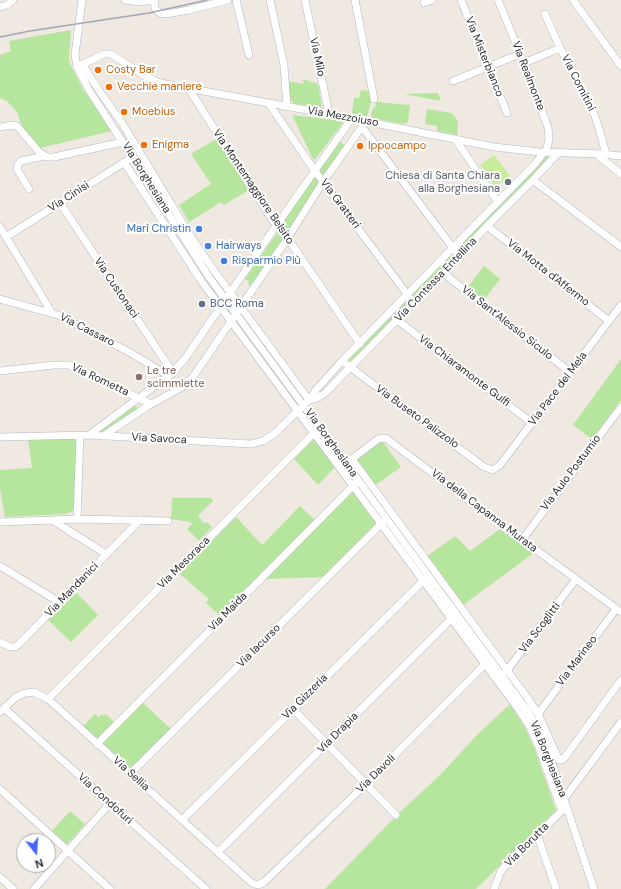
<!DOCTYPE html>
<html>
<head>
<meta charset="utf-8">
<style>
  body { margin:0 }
  #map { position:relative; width:621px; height:889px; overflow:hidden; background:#efe9e1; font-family:"DM Sans",sans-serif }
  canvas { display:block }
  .north { position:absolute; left:16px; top:833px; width:40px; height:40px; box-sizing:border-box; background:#fff; border:1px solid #ababab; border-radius:50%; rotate:163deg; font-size:11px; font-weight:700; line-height:16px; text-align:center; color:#2e2e2e }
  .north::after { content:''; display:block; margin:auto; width:14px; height:18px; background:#4264fb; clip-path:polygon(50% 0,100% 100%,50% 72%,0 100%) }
</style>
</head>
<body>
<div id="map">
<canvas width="621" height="889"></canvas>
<div class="north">N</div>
</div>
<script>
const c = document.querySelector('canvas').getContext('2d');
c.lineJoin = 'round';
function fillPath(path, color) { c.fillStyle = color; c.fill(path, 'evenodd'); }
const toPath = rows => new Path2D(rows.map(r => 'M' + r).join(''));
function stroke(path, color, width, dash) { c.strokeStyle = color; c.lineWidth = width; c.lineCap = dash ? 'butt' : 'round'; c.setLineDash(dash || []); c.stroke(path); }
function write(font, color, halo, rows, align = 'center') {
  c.font = font + ' "DM Sans",sans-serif'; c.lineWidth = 4; c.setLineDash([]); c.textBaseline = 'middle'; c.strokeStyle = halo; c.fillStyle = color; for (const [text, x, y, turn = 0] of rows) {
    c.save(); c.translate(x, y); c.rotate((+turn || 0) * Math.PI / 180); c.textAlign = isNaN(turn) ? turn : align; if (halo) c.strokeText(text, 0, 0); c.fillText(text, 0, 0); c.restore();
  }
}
fillPath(toPath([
  [71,30,69,59,70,64,83,89,112,131,40,148,26,135,21,124,17,112,7,101,0,98,0,55,11,51,9,41],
  [302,79,318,84,322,107,295,104,289,98,287,81,304,84],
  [361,90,370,91,372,98,367,117,352,114,354,98,359,98],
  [438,93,441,101,404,94],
  [376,102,410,105,408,122,404,124,372,118,371,115,373,108,375,108],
  [427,109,452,113,458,121,457,135,437,131,437,126,425,124],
  [292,115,344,121,314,161],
  [216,139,249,190,224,205,221,202,189,222,179,205,211,184,191,154],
  [339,141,346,146,325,176,318,171],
  [547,156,550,158,458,251,457,247],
  [314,177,321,184,287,235,280,227],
  [277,233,283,240,251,287,248,284,249,281,245,279],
  [451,253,454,255,453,258,413,298,412,294],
  [484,266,500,279,483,301,467,288],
  [406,300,409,302,408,304,350,362,349,360,351,357],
  [621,359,621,400,592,439,573,425],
  [135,405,139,410,106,431,101,432,102,429],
  [74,438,76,440,74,507,72,511,66,514,5,517,0,489,0,470,32,468,28,439],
  [315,438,336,466,318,485,294,459],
  [382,441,401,467,374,486,355,460],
  [353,489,377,523,324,577,264,579],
  [172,498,211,498,213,501,198,516,205,524,207,522,212,527,199,541,187,529,192,524,190,522,171,519],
  [300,506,315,520,219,615,206,603,209,599,180,574,236,517,262,545],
  [500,529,535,552,463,605,426,557,455,536,470,551],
  [76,592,98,615,71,642,48,620],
  [142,702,171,729,131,770,102,743],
  [510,704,525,728,534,747,556,810,476,889,325,889,398,814,441,774,476,736],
  [95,714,99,717,102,714,104,716,106,714,114,722,97,739,83,726],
  [70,811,85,824,67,844,52,831]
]), '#b6e59e');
fillPath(toPath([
  [494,155,510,176,495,187,480,165]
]), '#c9ec9a');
const minor = toPath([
  [82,0,75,55,77,67,89,90,209,277,527,710,539,731,550,757,594,889],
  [125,0,138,2,155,0],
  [153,0,156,10,160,13,166,14,189,10,228,0],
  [236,0,249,55],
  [270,0,284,65,287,107],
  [305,0,329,114],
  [355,0,374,99],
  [461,0,507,113],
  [573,0,621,66],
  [424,3,432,0],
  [0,7,7,5,13,0],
  [545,14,560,48],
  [524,63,560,48,595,116,600,132,606,154],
  [82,64,96,86,122,123,193,240,215,272,309,400],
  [77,67,104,54,111,54,143,75,157,82,170,85,329,114,494,147,540,152,601,154,621,156],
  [453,81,520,54],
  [189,89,273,221,291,243,360,344],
  [269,104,315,171,410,298],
  [0,127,12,125,17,126,39,152,47,157,54,157,123,142],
  [362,127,456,252],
  [455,139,498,202],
  [596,154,621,174],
  [124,162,202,282,519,710,531,729,538,745,562,811],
  [533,180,621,247],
  [29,189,17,169,18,164,21,161,44,156],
  [60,203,173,373],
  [487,226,609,321],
  [0,227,52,313],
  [6,237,128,160],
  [443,273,570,372],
  [0,299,58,315,129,352,169,376],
  [397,320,532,423],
  [342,361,484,467,493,470,500,465,621,305],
  [0,371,54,365,69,365,151,404],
  [309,400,317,398,325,393,443,273,487,226,533,180,558,153],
  [89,435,171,374,184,360,276,226,352,118],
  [103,436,148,406,182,387,193,377,287,239,323,182,366,121],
  [0,437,89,435,251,444,263,441,274,434,309,400,316,390,342,361,535,164,547,148,549,139,548,127,524,63,498,0],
  [352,459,529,700,538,714,559,760,562,760,565,757,621,680],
  [348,462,378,439,383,438,387,439,483,511,621,612],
  [77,519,80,435],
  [52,520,106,554],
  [0,522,77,519,168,521],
  [522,540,621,407],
  [0,566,59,602],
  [0,642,10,647,15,647,19,644,140,520],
  [505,673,576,579],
  [48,699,317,430],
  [4,708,206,889],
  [293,709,396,815],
  [0,712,16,697,25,693,34,692,48,699,252,883,258,885,264,882,366,784,489,660],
  [538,714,616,609],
  [97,744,356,483],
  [131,773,384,521],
  [0,789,110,889],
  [564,799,621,722],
  [182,820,426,578],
  [537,834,556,889],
  [218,852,454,616],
  [0,877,13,889],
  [34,889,110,803],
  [494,889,501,871,511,859,565,808]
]);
stroke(minor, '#b4b7c1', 8);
stroke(minor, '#fff', 7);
stroke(toPath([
  [0,37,30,31,149,13,207,0]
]), '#a3a6b8', 1.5);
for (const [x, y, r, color] of [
  [98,70,4,"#e8710a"],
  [109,87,4,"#e8710a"],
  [124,112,4,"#e8710a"],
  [144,145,4,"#e8710a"],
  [360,146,4,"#e8710a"],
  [508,182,4,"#6b7280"],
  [199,229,4,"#3f7fe0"],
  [208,246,4,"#3f7fe0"],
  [224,261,4,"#3f7fe0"],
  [202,304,4,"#5c6f8a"],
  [139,377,4,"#8d6e63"]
]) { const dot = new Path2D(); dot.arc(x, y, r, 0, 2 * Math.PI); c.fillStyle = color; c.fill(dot); stroke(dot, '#fff', 1.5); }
write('11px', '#2e2e2e', '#fff', [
  ["Via Milo",317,57,78],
  ["Via Misterbianco",484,57,68],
  ["Via Realmonte",528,76,69],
  ["Via Comitini",578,83,63],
  ["Via Mezzoiuso",343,117,10],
  ["Via Borghesiana",146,178,58],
  ["Via Montemaggiore Belsito",253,187,56],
  ["Via Cinisi",69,197,-33],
  ["Via Gratteri",340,204,53],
  ["Via Motta d'Affermo",548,273,38],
  ["Via Contessa Entellina",436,280,-46],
  ["Via Custonaci",116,288,56],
  ["Via Sant'Alessio Siculo",507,323,38],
  ["Via Cassaro",87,330,27],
  ["Via Chiaramonte Gulfi",464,371,37],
  ["Via Rometta",100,380,25],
  ["Via Pace del Mela",558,389,-53],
  ["Via Buseto Palizzolo",417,417,36],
  ["Via Savoca",159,439,3],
  ["Via Borghesiana",331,443,54],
  ["Via Aulo Postumio",571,473,-53],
  ["Via della Capanna Murata",484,511,37],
  ["Via Mesoraca",184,563,-45],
  ["Via Mandanici",72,590,-46],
  ["Via Maida",228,612,-45],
  ["Via Scoglitti",540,628,-53],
  ["Via Iacurso",259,646,-45],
  ["Via Marineo",577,661,-53],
  ["Via Gizzeria",305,697,-45],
  ["Via Drapia",338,733,-45],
  ["Via Borghesiana",548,759,68],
  ["Via Sellia",131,774,42],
  ["Via Davoli",376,774,-45],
  ["Via Condofuri",105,799,42],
  ["Via Borutta",527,845,-45]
]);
write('11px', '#c56008', '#fff', [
  ["Costy Bar",106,70],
  ["Vecchie maniere",117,87],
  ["Moebius",132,112],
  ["Enigma",152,145],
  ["Ippocampo",368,146]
], 'left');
write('11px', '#5b616d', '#fff', [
  ["Chiesa di Santa Chiara",500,176],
  ["alla Borghesiana",500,189]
], 'right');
write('11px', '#366cbe', '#fff', [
  ["Marì Christin",191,229,"right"],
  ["Hairways",216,246],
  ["Risparmio Più",232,261]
], 'left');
write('11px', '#4e5e75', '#fff', [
  ["BCC Roma",210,304]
], 'left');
write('11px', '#785e54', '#fff', [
  ["Le tre",147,371],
  ["scimmiette",147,384]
], 'left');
</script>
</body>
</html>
